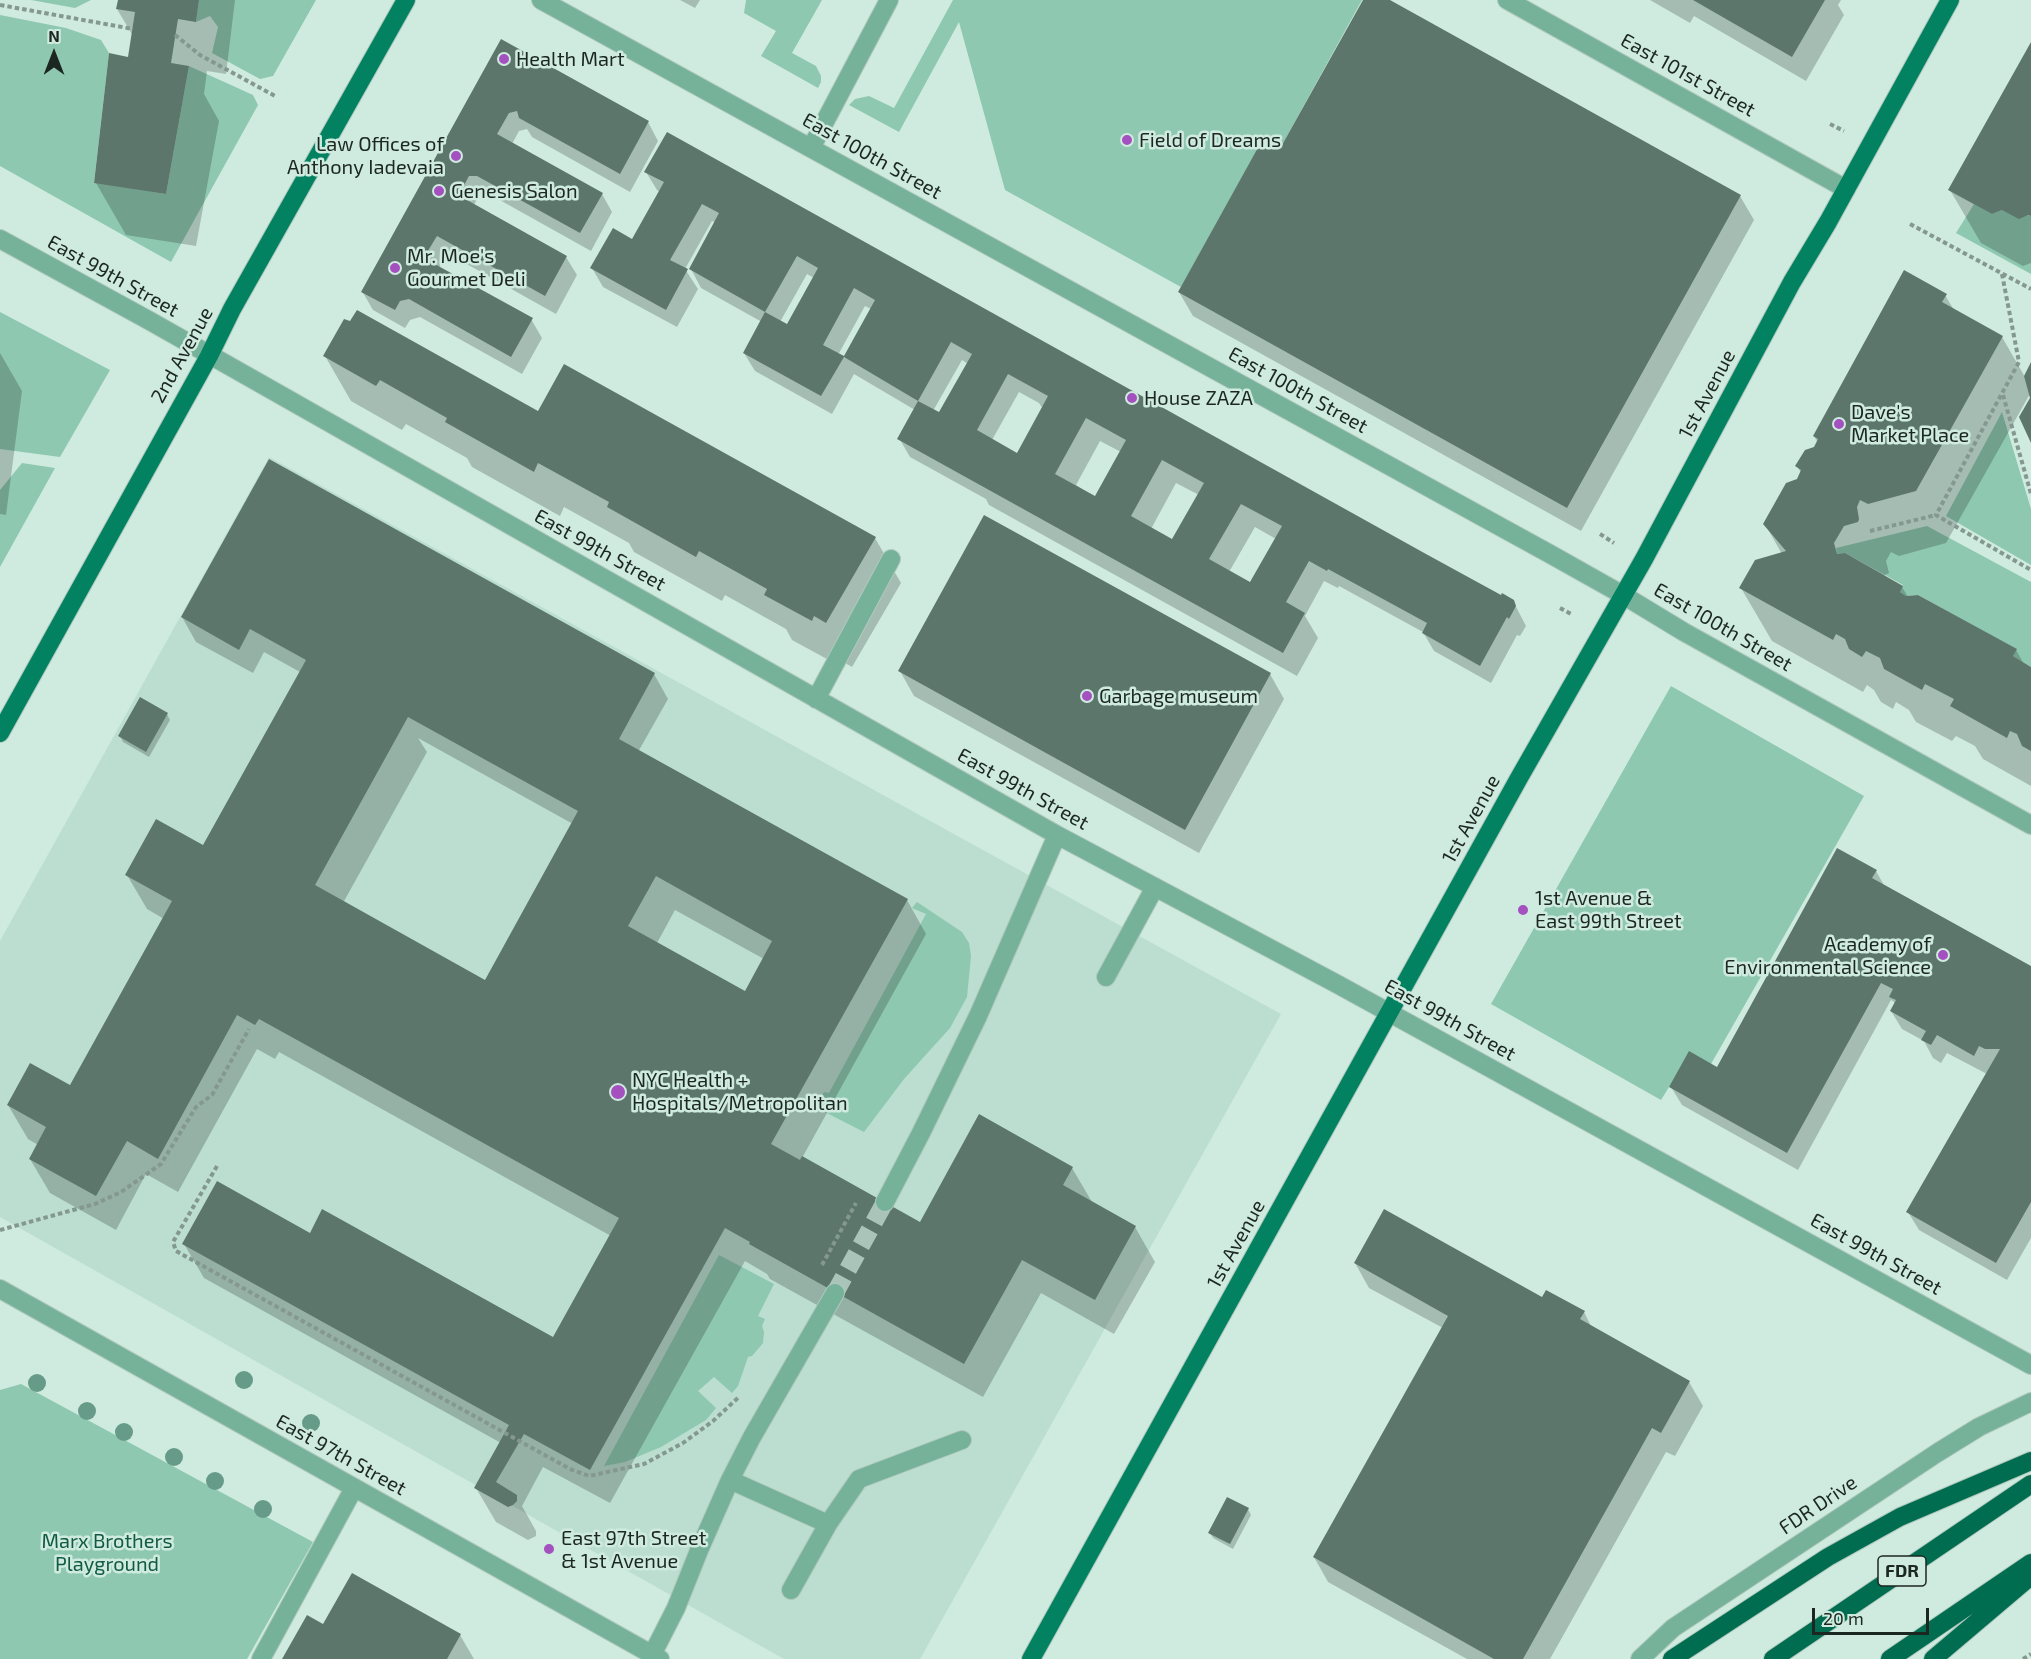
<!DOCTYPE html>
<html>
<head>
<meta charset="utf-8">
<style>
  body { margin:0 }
  #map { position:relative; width:2031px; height:1659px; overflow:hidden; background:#cfebdf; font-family:"Exo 2",sans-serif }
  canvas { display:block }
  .north { position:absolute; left:24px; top:24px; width:60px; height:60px; -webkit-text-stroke:4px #cfebdf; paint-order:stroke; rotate:0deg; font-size:16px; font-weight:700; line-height:24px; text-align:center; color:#1c2722 }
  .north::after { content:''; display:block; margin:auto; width:21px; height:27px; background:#1c2722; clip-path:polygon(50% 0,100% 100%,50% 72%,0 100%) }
  .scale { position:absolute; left:1812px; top:1608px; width:117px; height:27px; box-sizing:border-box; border:3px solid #1c2722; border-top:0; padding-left:8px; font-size:18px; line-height:21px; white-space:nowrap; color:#1c2722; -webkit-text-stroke:4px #cfebdf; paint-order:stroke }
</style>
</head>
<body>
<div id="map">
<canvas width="2031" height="1659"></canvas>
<div class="north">N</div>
<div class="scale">20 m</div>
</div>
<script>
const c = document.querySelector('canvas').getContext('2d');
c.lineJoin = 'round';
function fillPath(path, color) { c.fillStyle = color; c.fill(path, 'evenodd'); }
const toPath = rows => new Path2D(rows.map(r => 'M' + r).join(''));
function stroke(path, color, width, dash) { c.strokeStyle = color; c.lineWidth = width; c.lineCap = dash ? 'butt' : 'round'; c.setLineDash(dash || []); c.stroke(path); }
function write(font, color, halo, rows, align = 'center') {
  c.font = font + ' "Exo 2",sans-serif'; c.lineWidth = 5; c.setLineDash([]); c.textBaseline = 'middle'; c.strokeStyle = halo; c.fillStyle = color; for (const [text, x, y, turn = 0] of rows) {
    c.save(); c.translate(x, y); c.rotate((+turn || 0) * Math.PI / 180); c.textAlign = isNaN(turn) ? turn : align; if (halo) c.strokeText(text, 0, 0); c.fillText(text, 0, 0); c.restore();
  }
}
fillPath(toPath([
  [269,457,1281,1014,920,1659,784,1659,0,1217,0,941]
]), '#bbded0');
fillPath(toPath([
  [31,0,91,0,75,8],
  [199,0,316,0,273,76,260,79,212,53,218,27,210,16,196,22],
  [746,0,822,0,792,53,816,66,821,76,821,82,818,88,761,56,776,31,744,13],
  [953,0,1362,0,1282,145,1265,136,1181,287,1005,190,959,22,899,132,849,105,855,99,869,96,894,108],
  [0,15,66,28,101,40,109,53,94,182,166,194,189,66,253,95,258,105,171,262,0,166],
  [1974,204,1992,214,2002,210,2031,216,2031,274,1956,233],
  [0,312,110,370,60,457,0,449],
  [2002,412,2031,509,2031,565,1946,516],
  [22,463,55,468,0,567,0,490],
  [1927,526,2031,582,2031,667,2013,656,2016,649,1918,595,1906,596,1900,592,1903,585,1845,553,1837,554,1836,548],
  [1671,686,1864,796,1711,1064,1669,1087,1661,1100,1491,1004],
  [917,902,962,932,969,943,971,956,967,997,950,1028,904,1079,864,1132,815,1107,824,1092,829,1093,926,914,912,908],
  [719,1255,774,1284,758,1316,765,1319,762,1326,764,1332,763,1343,752,1356,748,1357,738,1386,732,1393,714,1377,698,1391,716,1408,706,1420,661,1447,625,1462,604,1466],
  [21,1384,313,1542,247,1659,0,1659,0,1390]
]), '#8ec8b1');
fillPath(toPath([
  [119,0,235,0,226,74,207,71,204,94,219,121,196,246,126,235,96,183,129,58,133,36,117,9],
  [680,0,700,0,695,8],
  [1364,0,1387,0,1740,196,1754,220,1581,531,1193,316,1179,292,1283,147],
  [1650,0,1841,0,1838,5,1844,15,1806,81,1694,16,1690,23],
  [502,41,648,122,658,141,630,192,532,137,527,129,519,131,512,144,602,194,612,212,591,251,489,194,480,194,474,205,566,257,577,275,556,314,447,253,439,268,531,319,542,338,522,374,420,317,410,320,405,328,373,310,362,291],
  [2031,45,2031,263,2023,266,1981,243,1950,190],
  [646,172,1501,597,1513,601,1526,626,1520,636,1517,635,1491,683,1434,651,1423,632,1339,586,1338,588,1324,581,1305,616,1318,638,1297,676,989,505,986,499,910,457,899,438,915,410,854,374,832,414,755,371,744,353,762,322,701,288,691,269,716,223,712,221,685,269,698,289,677,327,603,287,592,268,633,241,660,192,657,190],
  [807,274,814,278,787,326,780,322],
  [865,306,871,309,844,358,838,355],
  [962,360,968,364,940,415,933,411],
  [1019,392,1039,403,1043,409,1018,455,992,440],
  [1100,441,1121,452,1096,498,1076,485],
  [1176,483,1199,495,1173,541,1151,529],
  [1255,527,1276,539,1251,584,1229,572],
  [1945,295,1954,310,2002,337,2025,377,2031,365,2031,392,1946,543,1899,556,1891,552,1886,561,1889,573,1883,576,1902,587,1908,597,2016,650,2024,664,2031,668,2031,786,1983,759,1975,746,1956,736,1952,741,1916,722,1909,710,1896,702,1893,709,1881,702,1874,690,1867,685,1863,692,1772,641,1741,588,1782,554,1765,524,1798,480,1801,473,1797,466,1818,443,1814,436],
  [0,353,22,391,6,515,0,514],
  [325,356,539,413,875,538,901,583,852,667,840,660,838,665,792,640,786,629,725,595,722,601,634,552,629,543,564,507,560,516,472,467,467,458,406,424,402,430,351,401],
  [182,617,654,674,668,699,638,752,907,900,926,934,802,1158,920,1224,1072,1168,1092,1202,1135,1227,1155,1262,1114,1334,1041,1293,983,1397,770,1279,767,1274,745,1261,610,1503,543,1467,522,1506,536,1531,536,1536,528,1540,496,1522,476,1488,501,1443,204,1278,184,1244,310,1235,553,1339,611,1236,279,1052,275,1059,257,1049,178,1192,146,1174,116,1230,50,1193,30,1159,38,1145,28,1139,8,1105,70,1087,164,919,147,909,127,875,203,847,300,672,264,652,253,673,196,642],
  [418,738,573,824,485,982,343,903,427,752],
  [675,910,764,959,746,993,657,943],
  [900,671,1270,674,1284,699,1199,853,914,696],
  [167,714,170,720,149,757,123,742,120,736],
  [1876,871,1885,887,2031,968,2031,1238,2007,1280,1919,1230,1908,1212,1987,1074,1947,1053,1941,1063,1933,1058,1924,1041,1902,1029,1891,1011,1895,1004,1894,1002,1891,1000,1798,1170,1682,1105,1671,1087,1717,1069],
  [1355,1263,1542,1299,1584,1312,1592,1328,1689,1382,1703,1406,1675,1456,1666,1452,1550,1659,1467,1659,1328,1582,1314,1557,1443,1328,1369,1288],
  [1248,1509,1251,1515,1233,1549,1213,1538,1210,1533],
  [323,1626,460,1635,474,1659,284,1659]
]), '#0003');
fillPath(toPath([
  [118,0,199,0,196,22,178,19,171,63,189,66,166,194,94,183,109,53,128,57,135,12,116,9],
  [1363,0,1390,0,1741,195,1567,508,1178,292,1265,135,1282,145],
  [1693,0,1825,0,1792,57],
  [501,39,649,121,620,174,519,118,517,111,509,113,497,134,603,193,580,233,477,176,469,176,460,193,467,200,567,256,545,296,437,236,426,254,431,262,533,318,511,357,409,299,400,301,395,310,361,292],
  [2031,42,2031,216,2028,215,2019,219,2002,210,1992,214,1948,190],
  [667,132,1426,554,1501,595,1502,593,1514,600,1516,606,1509,619,1507,617,1480,666,1422,633,1427,623,1328,569,1327,571,1309,561,1286,602,1305,613,1283,653,897,439,918,401,939,412,972,354,951,342,918,401,844,357,821,396,743,353,765,312,787,324,818,268,797,256,765,312,689,269,719,213,702,204,670,260,688,269,666,310,590,268,613,228,632,239,664,182,644,172],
  [854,288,875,300,844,356,823,345],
  [1008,374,1048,396,1017,453,977,430],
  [1086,418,1126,440,1095,496,1055,474],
  [1162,460,1204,483,1172,539,1131,516],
  [1241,504,1282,526,1250,582,1209,559],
  [1904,270,1947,294,1942,302,2003,336,1916,491,1868,504,1860,500,1857,507,1859,519,1858,522,1844,526,1834,543,1837,554,1845,553,1903,586,1900,592,1906,596,1918,595,2017,649,2013,656,2031,667,2031,751,2022,746,2017,734,2010,731,2007,738,1950,706,1954,699,1925,684,1922,690,1884,669,1880,658,1866,651,1862,657,1849,649,1845,639,1836,634,1833,640,1739,588,1755,560,1786,551,1763,524,1786,483,1797,479,1801,470,1795,466,1805,450,1814,447,1818,439,1813,436],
  [357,310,538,411,564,364,876,537,826,623,814,616,812,621,764,595,767,589,699,551,696,557,607,507,609,502,538,463,534,472,445,422,447,418,380,380,376,386,323,356,344,319,350,321],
  [2031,362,2031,443,2019,417,2030,398,2024,376],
  [269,459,655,673,619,739,908,899,771,1144,800,1160,802,1156,920,1222,979,1114,1073,1167,1063,1185,1136,1226,1095,1300,1022,1260,964,1364,749,1244,750,1242,725,1228,590,1470,524,1434,496,1482,517,1495,517,1501,513,1505,508,1507,474,1488,509,1425,182,1244,217,1181,310,1233,322,1209,553,1337,619,1218,259,1019,255,1025,237,1015,158,1159,127,1141,96,1196,29,1159,46,1127,7,1105,30,1063,70,1085,172,901,125,875,156,819,203,845,306,660,250,629,239,650,181,617],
  [408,717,578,811,485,980,315,885],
  [656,876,772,941,745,991,628,926],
  [984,515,1271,673,1185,830,898,671],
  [140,697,168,713,146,752,118,736],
  [1837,848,1877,870,1872,878,2031,966,2031,1202,1996,1263,1906,1212,2000,1049,1985,1049,1979,1046,1974,1056,1937,1035,1931,1045,1921,1040,1926,1031,1890,1011,1896,1000,1889,997,1893,989,1881,983,1787,1153,1669,1087,1689,1051,1717,1067],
  [1384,1209,1542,1297,1546,1290,1585,1311,1580,1319,1690,1381,1661,1433,1652,1428,1523,1659,1494,1659,1313,1557,1448,1316,1354,1263],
  [1227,1497,1249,1508,1230,1544,1208,1533],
  [352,1573,461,1634,447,1659,282,1659,307,1615,323,1624]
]), '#5c766b');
stroke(toPath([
  [835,1293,885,1202]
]), '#abc4b9', 18, [18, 9]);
const minor = toPath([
  [541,0,1550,554,1623,595,1684,632,2031,825],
  [1507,0,1846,189],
  [811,148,889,0],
  [0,239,150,321,1057,835,1337,984,2031,1365],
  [816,699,891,559],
  [1106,977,1155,887],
  [885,1202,921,1133,978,1016,1057,835],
  [0,1289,660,1659],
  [730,1480,828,1524],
  [791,1590,828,1524,859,1479,962,1440],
  [652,1655,676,1608,700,1548,730,1480,752,1437,835,1293],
  [261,1659,354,1488],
  [1640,1659,1673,1628,1937,1453,1979,1427,2031,1402]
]);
const major = toPath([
  [0,733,209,356,232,309,406,0],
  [1031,1659,1519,778,1644,559,1792,282,1828,222,1950,0]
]);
const highway = toPath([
  [1672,1659,1828,1557,1900,1517,2031,1461],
  [1773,1659,2031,1484],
  [1890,1659,2031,1563],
  [1933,1659,2031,1576]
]);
stroke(minor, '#afc8bd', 20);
stroke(major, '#afc8bd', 20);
stroke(highway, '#afc8bd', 20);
stroke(toPath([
  [0,5,133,29],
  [175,35,200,55,275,96],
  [1830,124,1844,131],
  [1910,224,2031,289],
  [2002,274,2019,362,1936,515,2031,570],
  [2003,395,2031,494],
  [1870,531,1936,515],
  [1600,534,1614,543],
  [1560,608,1573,615],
  [217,1166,173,1242,176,1251,570,1469,589,1476,644,1464,683,1443,713,1421,740,1396],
  [0,1230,95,1204,121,1192,161,1164,196,1107,212,1095,249,1029],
  [822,1265,856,1203],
  [2023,1659,2031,1654]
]), '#84988f', 4, [4.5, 3]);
stroke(minor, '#76b29a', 18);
stroke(major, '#038261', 18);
stroke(highway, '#006c50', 18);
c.fillStyle = '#669b8a';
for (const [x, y] of [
  [244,1380],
  [37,1383],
  [87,1411],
  [311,1423],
  [124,1432],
  [174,1457],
  [215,1481],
  [263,1509]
]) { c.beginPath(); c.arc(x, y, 9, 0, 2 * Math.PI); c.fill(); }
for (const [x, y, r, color] of [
  [504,59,6,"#a450bf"],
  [1127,140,6,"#a450bf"],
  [456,156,6,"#a450bf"],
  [439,191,6,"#a450bf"],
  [395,268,6,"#a450bf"],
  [1132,398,6,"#a450bf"],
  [1839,424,6,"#a450bf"],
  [1087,696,6,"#a450bf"],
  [1523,910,6,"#a450bf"],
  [1943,955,6,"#a450bf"],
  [618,1092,8,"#a450bf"],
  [549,1549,6,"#a450bf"]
]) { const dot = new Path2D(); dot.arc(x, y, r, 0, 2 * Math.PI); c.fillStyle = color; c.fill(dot); stroke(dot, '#cfebdf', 2); }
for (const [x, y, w] of [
  [1902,1571,48]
]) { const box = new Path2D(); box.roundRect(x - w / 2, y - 15, w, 30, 4.5); c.fillStyle = '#cfebdf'; c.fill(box); stroke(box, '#1c2722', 1.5); }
write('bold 18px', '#1c2722', null, [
  ["FDR",1902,1571]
]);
write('20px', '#1c2722', '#cfebdf', [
  ["Health Mart",516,59],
  ["Field of Dreams",1139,140],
  ["Law Offices of",444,144,"right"],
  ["Anthony Iadevaia",444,167,"right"],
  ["Genesis Salon",451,191],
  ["Mr. Moe's",407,256],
  ["Gourmet Deli",407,279],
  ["House ZAZA",1144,398],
  ["Dave's",1851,412],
  ["Market Place",1851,435],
  ["Garbage museum",1099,696],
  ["1st Avenue &",1535,898],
  ["East 99th Street",1535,921],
  ["Academy of",1931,944,"right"],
  ["Environmental Science",1931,967,"right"],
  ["NYC Health +",632,1080],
  ["Hospitals/Metropolitan",632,1103],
  ["East 97th Street",561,1538],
  ["& 1st Avenue",561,1561]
], 'left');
write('20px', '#1c2722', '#cfebdf', [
  ["East 101st Street",1688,75,29],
  ["East 100th Street",872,156,29],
  ["East 99th Street",113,276,29],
  ["2nd Avenue",182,355,-61],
  ["East 100th Street",1298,390,29],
  ["1st Avenue",1707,394,-62],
  ["East 99th Street",600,550,29],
  ["East 100th Street",1723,627,30],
  ["East 99th Street",1023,789,29],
  ["1st Avenue",1471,819,-61],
  ["East 99th Street",1450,1020,29],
  ["1st Avenue",1236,1244,-61],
  ["East 99th Street",1876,1254,29],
  ["East 97th Street",341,1455,29],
  ["FDR Drive",1818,1505,-34]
]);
write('20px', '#115a44', '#cfebdf', [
  ["Marx Brothers",107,1541],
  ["Playground",107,1564]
]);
</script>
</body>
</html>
